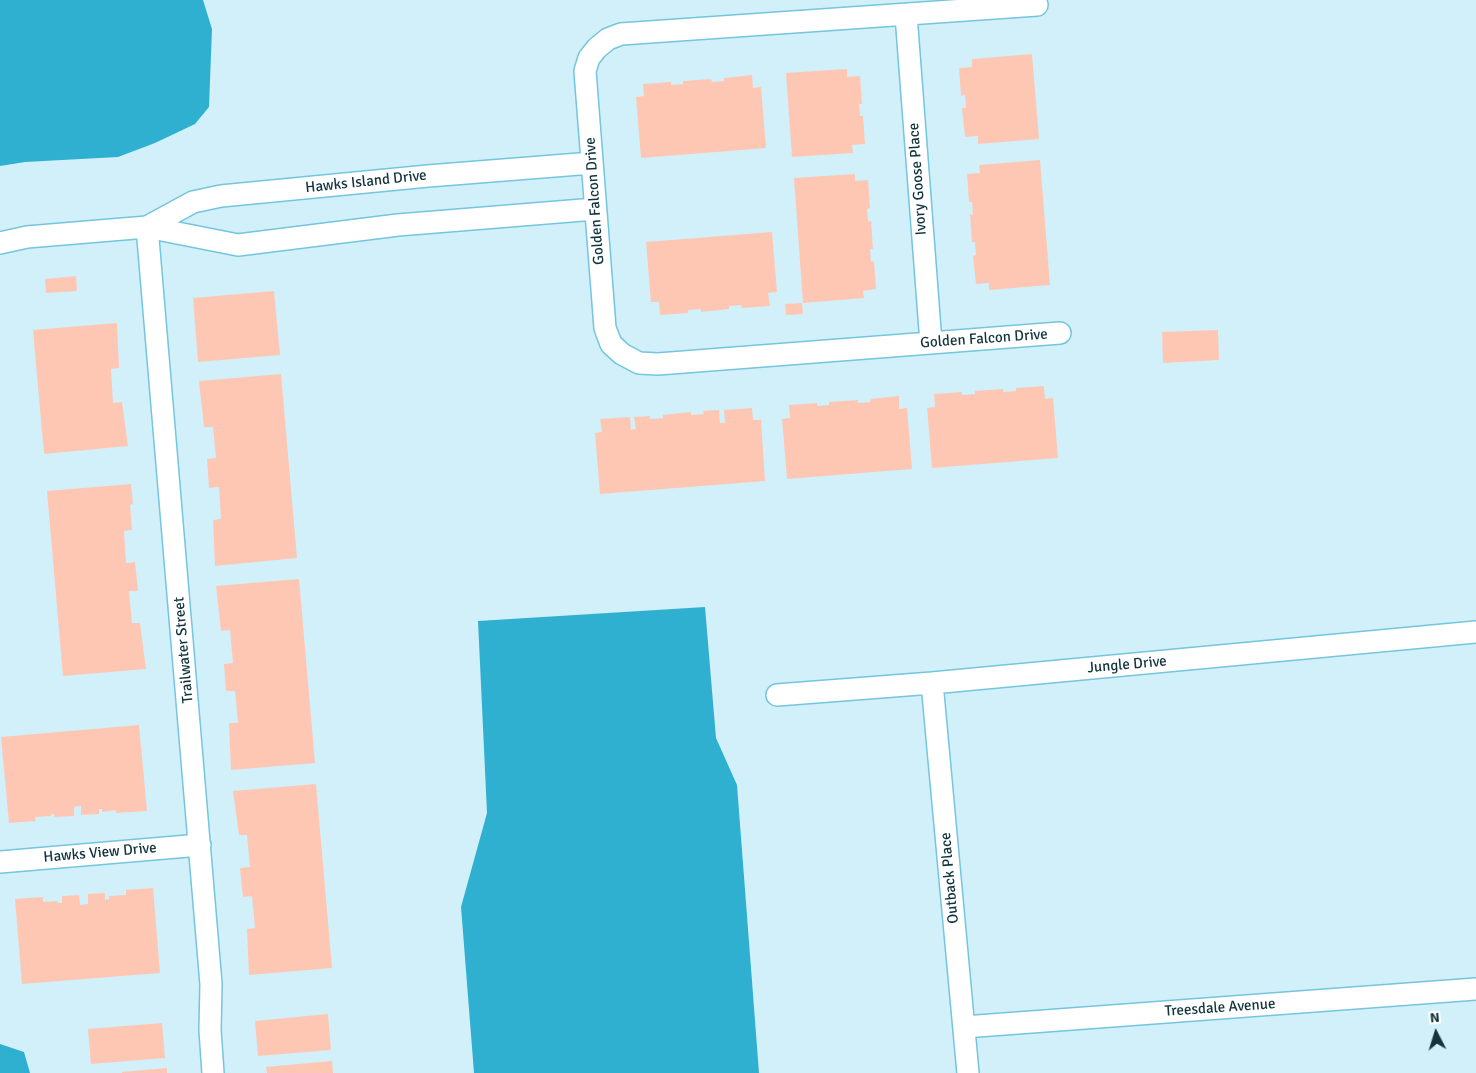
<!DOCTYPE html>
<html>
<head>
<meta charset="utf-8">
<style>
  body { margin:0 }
  #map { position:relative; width:1476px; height:1073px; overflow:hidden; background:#d2f0fa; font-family:Signika,sans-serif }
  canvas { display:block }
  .north { position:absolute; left:1411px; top:1008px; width:50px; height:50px; -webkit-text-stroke:4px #fff; paint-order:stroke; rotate:355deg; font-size:14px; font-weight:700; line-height:20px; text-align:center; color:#11343d }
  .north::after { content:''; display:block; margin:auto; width:18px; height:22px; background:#11343d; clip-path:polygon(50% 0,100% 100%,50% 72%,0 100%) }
</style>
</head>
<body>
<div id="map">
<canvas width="1476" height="1073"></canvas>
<div class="north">N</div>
</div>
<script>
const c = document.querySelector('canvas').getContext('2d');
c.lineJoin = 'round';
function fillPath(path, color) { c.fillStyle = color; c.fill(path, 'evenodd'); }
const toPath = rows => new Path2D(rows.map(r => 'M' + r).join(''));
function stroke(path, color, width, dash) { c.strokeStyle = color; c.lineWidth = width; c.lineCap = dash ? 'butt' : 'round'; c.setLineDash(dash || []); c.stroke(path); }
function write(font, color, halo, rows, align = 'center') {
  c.font = font + ' Signika,sans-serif'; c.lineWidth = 4; c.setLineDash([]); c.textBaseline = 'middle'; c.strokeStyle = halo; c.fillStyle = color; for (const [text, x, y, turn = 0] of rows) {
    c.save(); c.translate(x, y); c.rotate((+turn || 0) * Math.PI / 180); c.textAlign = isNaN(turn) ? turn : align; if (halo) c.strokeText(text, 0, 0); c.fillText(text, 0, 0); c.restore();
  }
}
fillPath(toPath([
  [0,0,203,0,212,29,209,107,195,124,155,143,118,157,25,162,0,166],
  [705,607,716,738,737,785,759,1073,474,1073,461,907,487,813,478,621],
  [0,1044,24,1052,30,1073,0,1073]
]), '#30b0d0');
fillPath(toPath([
  [1032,54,1039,139,978,144,978,136,965,137,962,108,966,108,965,95,961,96,959,68,972,67,972,59],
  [847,69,847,77,860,76,862,104,859,104,860,116,863,116,865,144,852,145,853,153,792,157,786,73],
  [752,75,753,88,761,87,766,148,641,158,636,97,644,96,643,84,671,82,671,85,683,84,683,81,711,79,712,82,724,81,724,78],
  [1040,160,1050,285,989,290,989,283,976,284,973,256,976,255,975,242,972,242,970,214,973,215,972,202,969,202,967,174,980,173,979,165],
  [855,174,855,181,868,180,870,208,867,209,868,221,871,221,873,249,870,249,871,262,874,261,876,289,863,291,864,298,803,303,794,178],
  [772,232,777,292,768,293,770,306,741,308,742,305,729,306,729,309,701,312,701,309,688,310,688,313,660,315,659,302,651,302,646,242],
  [76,276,77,291,46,293,45,279],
  [274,291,280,355,198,362,193,298],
  [802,303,803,314,786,315,785,304],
  [117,323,119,368,111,369,113,403,122,402,128,446,44,454,33,330],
  [1218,330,1219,360,1163,363,1162,332],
  [281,374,297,558,215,566,213,520,221,519,219,487,209,488,207,459,216,458,213,427,204,427,199,381],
  [1044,386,1045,399,1053,398,1058,458,932,468,927,408,935,407,934,394,962,392,962,395,975,394,975,391,1003,389,1003,392,1016,391,1016,388],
  [899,396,899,409,907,408,912,469,787,479,782,419,790,418,789,405,817,403,817,406,829,405,829,402,858,400,858,403,870,402,871,399],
  [752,408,753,420,761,420,765,481,600,494,595,433,602,432,600,419,630,417,631,430,636,429,634,417,650,416,650,419,663,418,663,415,691,412,691,415,704,414,703,411,719,410,720,423,725,423,724,410],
  [131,484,133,504,130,505,132,530,124,531,126,563,135,562,138,591,129,591,132,623,140,623,146,669,63,676,47,491],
  [299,579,315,763,231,770,229,723,238,723,235,691,226,691,224,664,233,663,230,630,221,631,216,586],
  [139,725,147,811,116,813,116,810,102,812,102,809,99,809,99,814,81,815,81,806,74,807,74,816,55,817,54,814,51,814,51,816,35,817,36,821,9,823,1,737],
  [316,784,332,968,249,975,247,929,255,928,252,896,243,897,240,868,250,867,247,835,239,835,233,791],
  [153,888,160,973,22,984,15,899,43,897,43,902,58,901,58,903,62,903,62,896,79,895,80,905,88,904,88,894,105,893,105,900,109,899,109,896,126,895,126,890],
  [328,1014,331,1050,258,1056,255,1021],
  [162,1023,165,1058,91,1064,88,1029],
  [332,1061,333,1073,267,1073,266,1067],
  [167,1068,167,1073,122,1073,122,1072]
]), '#fec7b4');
const minor = toPath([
  [1037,5,621,34,608,39,597,48,589,58,585,71,605,328,611,344,622,354,639,363,658,364,1060,333],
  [906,15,931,343],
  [147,227,211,984,210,1030,213,1073],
  [147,227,193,202,221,196,428,176,592,163],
  [0,243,27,237,147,227,238,245,398,225,595,209],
  [932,683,968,1073],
  [777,695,932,683,1476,632],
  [0,862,200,845],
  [964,1027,1476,989]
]);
stroke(minor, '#74c5de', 24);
stroke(minor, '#fff', 21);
write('15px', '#11343d', '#fff', [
  ["Ivory Goose Place",918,179,-94],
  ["Hawks Island Drive",366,182,-6],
  ["Golden Falcon Drive",595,201,-94],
  ["Golden Falcon Drive",984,339,-4],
  ["Trailwater Street",184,650,-95],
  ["Jungle Drive",1127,665,-5],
  ["Hawks View Drive",100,853,-5],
  ["Outback Place",950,878,-95],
  ["Treesdale Avenue",1220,1008,-4]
]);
</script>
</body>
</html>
